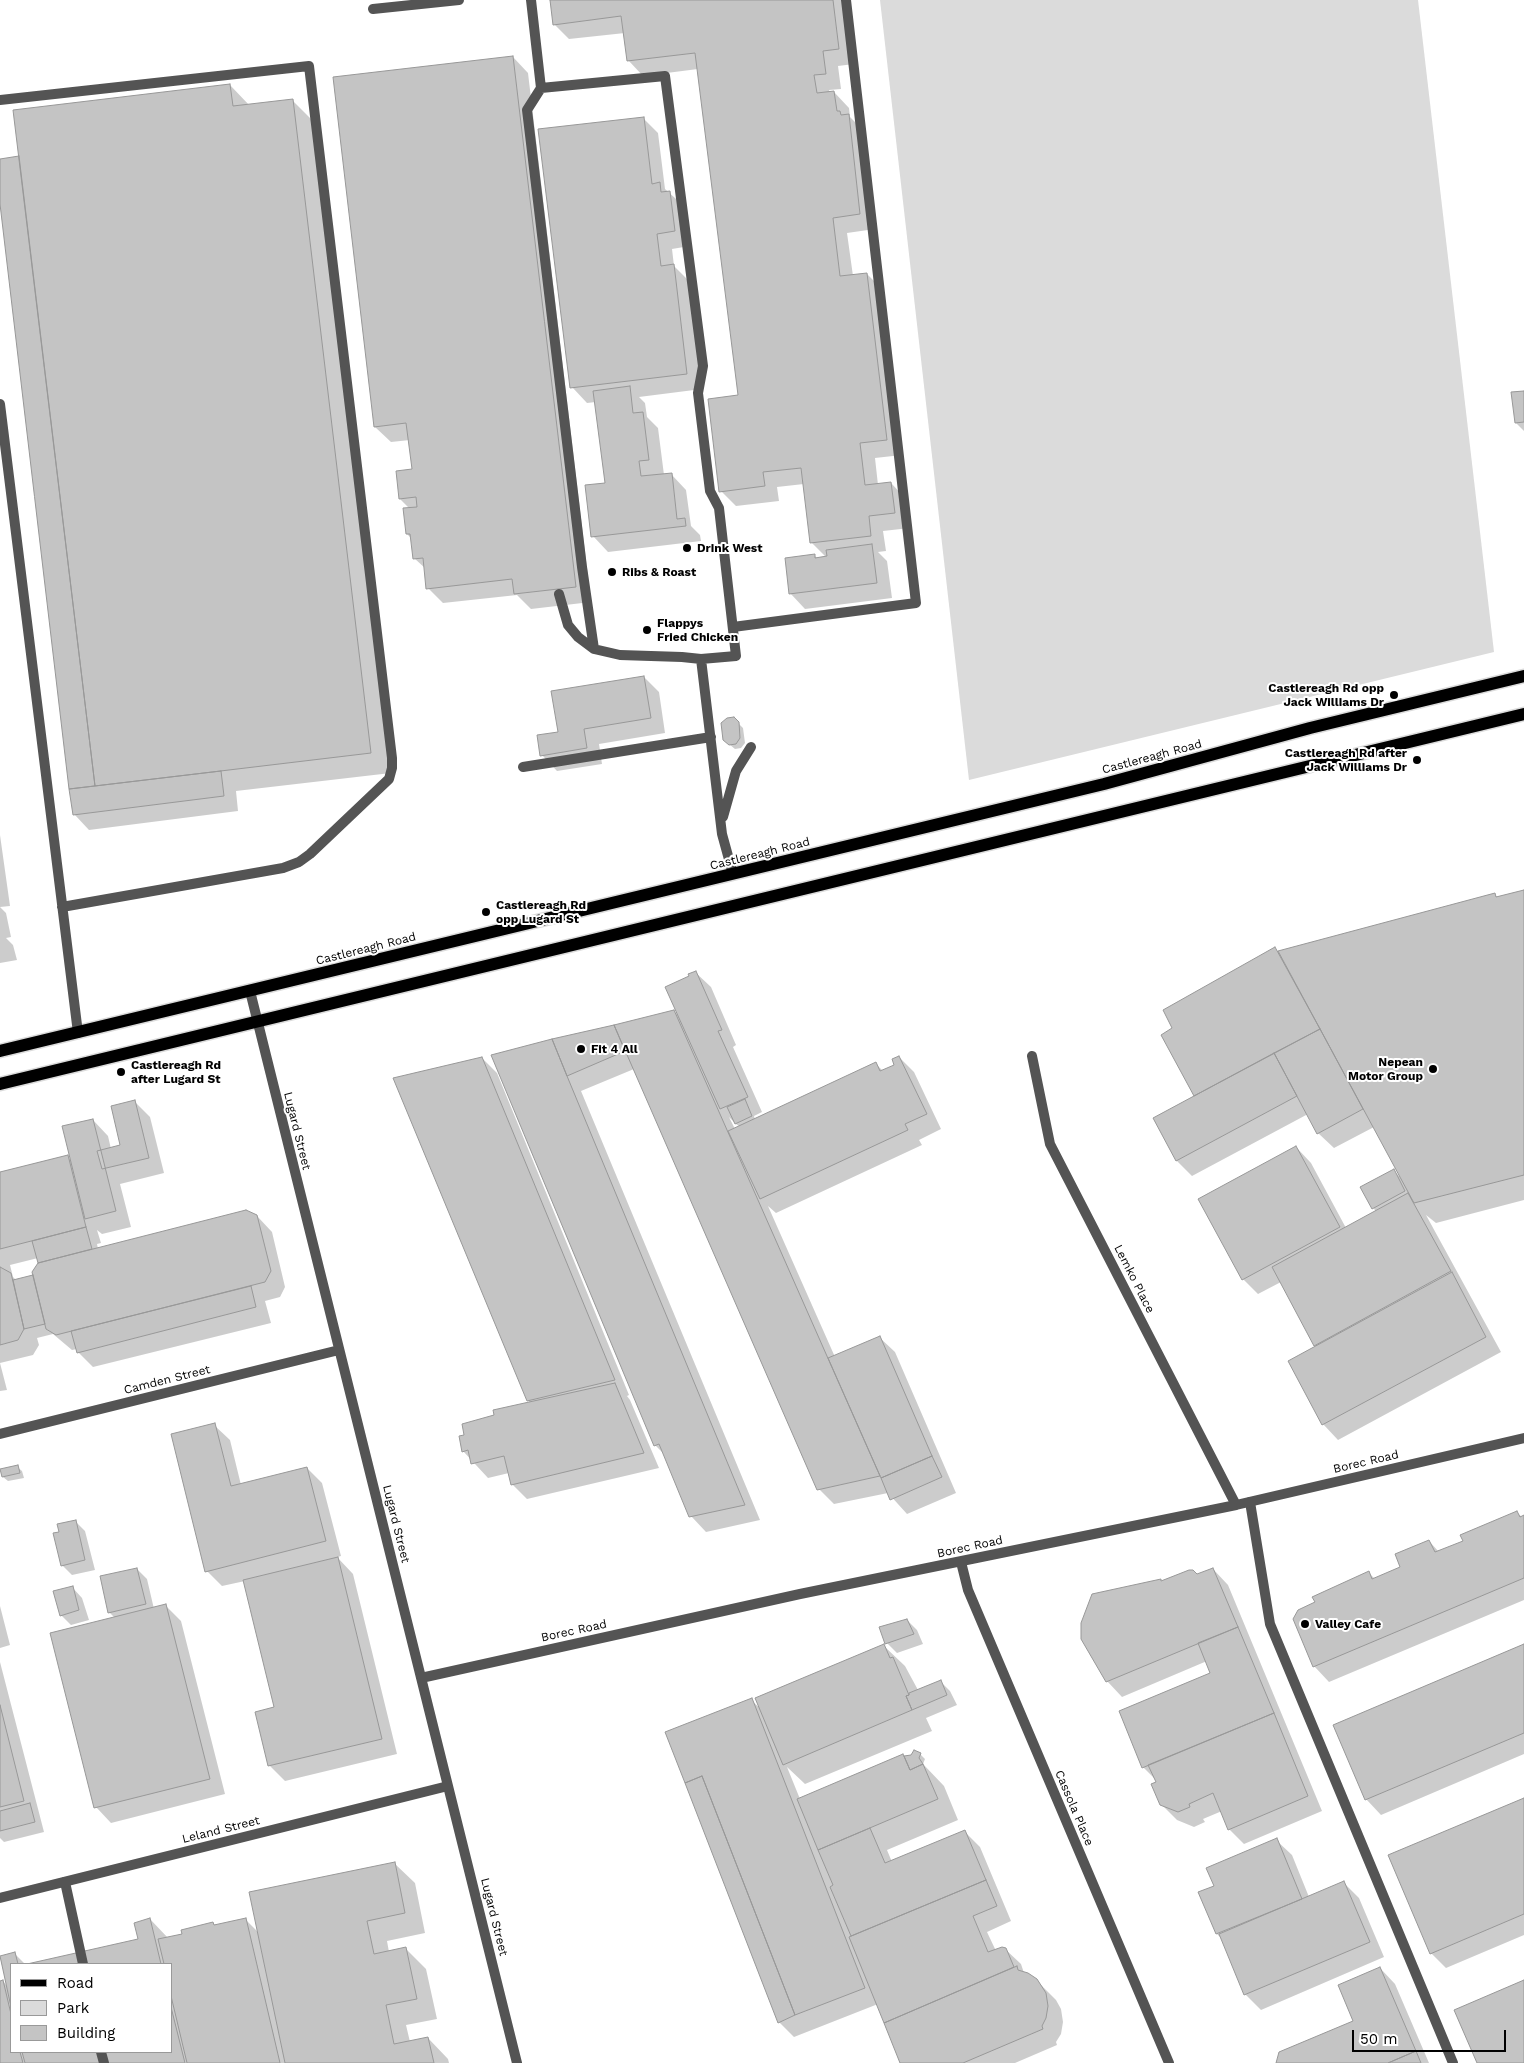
<!DOCTYPE html>
<html>
<head>
<meta charset="utf-8">
<style>
  body { margin:0 }
  #map { position:relative; width:1524px; height:2063px; overflow:hidden; background:#fff; font-family:"Work Sans",sans-serif }
  canvas { display:block }
  .legend { position:absolute; left:10px; top:1963px; width:162px; height:90px; box-sizing:border-box; background:#fff; border:1px solid #999; margin:0; padding:6px 9px; list-style:none; font-size:15px; color:#000 }
  .legend li { display:flex; align-items:center; gap:10px; height:25px }
  .legend b { width:25px; border:1px solid #999 }
  .scale { position:absolute; left:1352px; top:2030px; width:154px; height:22px; box-sizing:border-box; border:2px solid #000; border-top:0; padding-left:6px; font-size:15px; line-height:18px; white-space:nowrap; color:#000; -webkit-text-stroke:4px #fff; paint-order:stroke }
</style>
</head>
<body>
<div id="map">
<canvas width="1524" height="2063"></canvas>
<ul class="legend">
<li><b style="height:6px;background:#000"></b>Road</li>
<li><b style="height:14px;background:#dbdbdb"></b>Park</li>
<li><b style="height:14px;background:#c4c4c4"></b>Building</li>
</ul>
<div class="scale">50 m</div>
</div>
<script>
const c = document.querySelector('canvas').getContext('2d');
c.lineJoin = 'round';
function fillPath(path, color) { c.fillStyle = color; c.fill(path, 'evenodd'); }
const toPath = rows => new Path2D(rows.map(r => 'M' + r).join(''));
function stroke(path, color, width, dash) { c.strokeStyle = color; c.lineWidth = width; c.lineCap = dash ? 'butt' : 'round'; c.setLineDash(dash || []); c.stroke(path); }
function write(font, color, halo, rows, align = 'center') {
  c.font = font + ' "Work Sans",sans-serif'; c.lineWidth = 4; c.setLineDash([]); c.textBaseline = 'middle'; c.strokeStyle = halo; c.fillStyle = color; for (const [text, x, y, turn = 0] of rows) {
    c.save(); c.translate(x, y); c.rotate((+turn || 0) * Math.PI / 180); c.textAlign = isNaN(turn) ? turn : align; if (halo) c.strokeText(text, 0, 0); c.fillText(text, 0, 0); c.restore();
  }
}
fillPath(toPath([
  [880,0,1418,0,1494,652,969,780]
]), '#dbdbdb');
fillPath(toPath([
  [551,0,846,0,854,64,838,66,841,89,829,90,830,93,834,92,849,108,850,117,864,131,875,229,847,233,853,276,867,274,882,289,902,455,875,458,878,485,891,483,906,499,910,528,883,531,886,551,878,552,887,561,892,598,805,609,790,593,815,556,818,559,826,557,811,542,804,484,777,487,779,501,736,506,721,491,739,396,698,69,643,76,628,60,625,33,569,39,554,24],
  [513,57,528,73,591,602,531,609,517,595,443,603,428,588,426,569,414,558,412,539,407,534,410,509,400,499,413,470,410,440,391,442,375,427],
  [230,85,250,106,292,100,313,121,391,773,236,791,238,811,89,830,74,814,0,194,0,160,18,157],
  [643,118,658,133,665,189,685,207,690,246,672,249,674,266,689,281,702,389,639,397,645,403,647,417,658,428,664,475,671,474,686,490,691,526,700,535,701,541,608,552,593,536,606,484,596,402,587,403,572,387],
  [1524,392,1524,431,1516,423],
  [644,677,659,692,665,733,599,744,602,764,557,771,542,755,559,733],
  [733,718,743,728,745,743,741,748,735,749,724,740],
  [0,835,10,906,0,907,6,913,11,937,6,938,13,945,17,960,0,963],
  [1524,891,1524,1200,1436,1223,1426,1215,1501,1352,1338,1440,1323,1424,1290,1361,1316,1347,1281,1282,1258,1294,1243,1279,1296,1147,1311,1163,1346,1228,1376,1212,1362,1188,1394,1171,1402,1179,1374,1127,1334,1148,1318,1133,1308,1114,1192,1176,1177,1161,1154,1119,1195,1096,1275,949,1279,952,1494,894,1498,898],
  [695,972,711,987,736,1045,733,1047,762,1112,754,1116,755,1120,876,1064,883,1071,896,1065,899,1057,914,1072,941,1129,919,1140,922,1145,776,1213,768,1206,835,1357,879,1337,895,1352,956,1493,907,1514,888,1493,834,1504,819,1489,634,1069,581,1091,760,1520,706,1532,691,1516,666,1456,655,1445,493,1055,674,1011,680,1017,691,977],
  [729,1117,736,1124,740,1127,735,1129],
  [482,1058,497,1073,629,1395,627,1396,630,1400,659,1468,527,1499,512,1484,509,1473,488,1478,463,1451,465,1435,495,1416,530,1403,528,1400],
  [134,1101,150,1117,164,1173,120,1184,131,1227,102,1234,97,1230,101,1243,97,1244,98,1249,257,1216,272,1232,285,1287,280,1297,265,1301,271,1323,93,1367,78,1352,77,1349,72,1350,53,1334,37,1338,39,1345,33,1355,0,1363,7,1390,0,1391,0,1173,67,1156,72,1161,93,1120,108,1136,111,1149,122,1146],
  [38,1258,40,1262,33,1272,35,1280,17,1281,13,1277,10,1265],
  [214,1425,230,1440,241,1485,307,1468,322,1483,341,1556,337,1557,353,1574,397,1754,285,1781,269,1765,276,1708,245,1581,222,1586,207,1571],
  [17,1467,22,1471,24,1478,8,1481,3,1477],
  [1517,1513,1522,1517,1524,1516,1524,1600,1329,1682,1314,1666,1369,1573,1375,1579,1402,1568,1429,1541,1439,1552,1464,1542],
  [75,1521,85,1531,95,1570,72,1575,62,1565,61,1533],
  [137,1569,147,1579,154,1609,166,1606,181,1621,225,1794,111,1823,96,1807,115,1618,109,1612],
  [1213,1569,1228,1585,1322,1811,1244,1844,1229,1829,1222,1811,1203,1819,1205,1822,1194,1827,1177,1820,1161,1804,1156,1780,1143,1767,1212,1673,1207,1661,1122,1697,1107,1681,1162,1582,1197,1575],
  [72,1587,82,1598,89,1620,71,1625,61,1615],
  [0,1606,10,1645,0,1648],
  [907,1620,917,1630,923,1644,897,1653,887,1643],
  [1524,1645,1524,1754,1381,1815,1366,1799],
  [884,1646,905,1666,918,1690,940,1681,950,1691,957,1705,926,1718,932,1731,805,1784,787,1767,800,1799,903,1755,905,1757,920,1754,925,1759,923,1764,944,1786,958,1820,887,1850,892,1862,965,1832,980,1847,1011,1921,987,1932,996,1951,1005,1949,1021,1964,1024,1973,1040,1984,1056,2000,1061,2009,1063,2022,1061,2034,1056,2042,1057,2045,1015,2063,902,2063,878,2004,794,2037,779,2022,751,1700,762,1710],
  [0,1662,44,1832,4,1842,0,1838],
  [1524,1799,1524,1935,1446,1968,1431,1953],
  [1276,1840,1292,1855,1309,1897,1344,1883,1359,1898,1384,1957,1261,2010,1245,1994,1222,1939,1217,1934,1216,1886],
  [394,1863,415,1883,425,1933,387,1941,389,1952,406,1949,426,1969,437,2019,406,2025,410,2042,428,2038,448,2059,449,2063,0,2063,0,1982,3,1981,7,1986,0,1957,14,1953,25,1964,11,1964,11,2052,171,2052,171,1964,33,1964,140,1940,150,1919,168,1938,213,1924,216,1926,245,1919,259,1933],
  [1380,1968,1395,1984,1429,2063,1277,2063,1355,2021]
]), '#0003');
const building = toPath([
  [550,0,833,0,839,49,823,51,826,74,814,75,817,93,834,91,837,111,840,111,841,115,849,114,860,214,833,218,840,276,867,273,887,440,860,443,865,485,891,482,895,513,869,516,871,536,810,543,801,468,763,472,765,486,719,492,708,399,738,395,695,53,627,61,621,16,553,25,550,0],
  [513,56,576,587,514,594,512,579,426,589,423,558,413,559,410,534,406,534,403,508,417,507,416,497,399,499,396,471,412,469,406,423,374,427,333,77,513,56],
  [230,84,233,106,293,99,371,753,95,786,13,110,230,84],
  [644,117,652,184,660,182,661,192,670,191,675,231,657,234,661,266,674,264,687,374,570,388,538,129,644,117],
  [19,156,95,786,69,789,0,204,0,159,19,156],
  [630,386,633,413,643,412,649,460,639,461,641,476,672,473,677,519,685,518,686,526,591,537,585,485,605,483,593,391,630,386],
  [1524,391,1524,422,1515,423,1511,392,1524,391],
  [872,544,877,583,789,594,785,558,815,554,815,558,827,556,826,550,872,544],
  [644,676,651,718,584,729,587,748,540,756,537,735,558,732,551,691,644,676],
  [734,717,739,722,740,738,736,744,729,745,723,740,721,723,727,718,734,717],
  [221,771,224,796,73,815,69,789,221,771],
  [1524,890,1524,1175,1414,1203,1278,951,1495,893,1496,897,1524,890],
  [1275,947,1320,1029,1194,1096,1161,1035,1172,1028,1163,1010,1275,947],
  [696,971,722,1030,718,1031,748,1097,720,1109,665,987,689,976,688,974,696,971],
  [674,1010,880,1476,817,1490,614,1025,674,1010],
  [614,1025,625,1051,567,1076,552,1039,614,1025],
  [1320,1029,1363,1109,1317,1134,1274,1053,1320,1029],
  [552,1039,567,1076,745,1505,689,1517,659,1444,654,1446,491,1055,552,1039],
  [1274,1053,1297,1096,1176,1161,1153,1118,1274,1053],
  [899,1056,927,1114,905,1124,908,1130,760,1199,728,1131,876,1062,880,1071,894,1065,892,1059,899,1056],
  [482,1057,615,1380,527,1401,393,1078,482,1057],
  [745,1099,752,1116,735,1124,727,1107,745,1099],
  [135,1100,149,1158,102,1169,97,1151,120,1145,111,1106,135,1100],
  [93,1119,116,1211,85,1219,62,1126,93,1119],
  [1296,1146,1340,1227,1242,1280,1198,1199,1296,1146],
  [68,1155,86,1227,0,1249,0,1172,68,1155],
  [1394,1169,1405,1191,1372,1209,1360,1187,1394,1169],
  [1408,1193,1451,1271,1314,1346,1272,1267,1408,1193],
  [246,1210,257,1215,271,1271,265,1282,56,1335,46,1329,32,1272,38,1263,246,1210],
  [86,1227,92,1249,38,1263,32,1241,86,1227],
  [0,1267,11,1273,24,1329,18,1340,0,1345,0,1267],
  [1452,1272,1486,1337,1322,1425,1288,1361,1452,1272],
  [33,1275,45,1324,24,1329,13,1280,33,1275],
  [251,1286,256,1307,77,1353,71,1331,251,1286],
  [880,1336,932,1456,881,1478,828,1358,880,1336],
  [615,1383,644,1453,511,1485,504,1456,471,1464,468,1450,462,1452,459,1436,464,1435,462,1424,494,1415,493,1410,615,1383],
  [215,1423,231,1486,307,1467,326,1541,205,1572,171,1434,215,1423],
  [932,1456,942,1477,890,1500,881,1478,932,1456],
  [18,1465,20,1473,2,1477,0,1469,18,1465],
  [1517,1511,1520,1517,1524,1515,1524,1578,1313,1667,1293,1619,1298,1610,1315,1602,1312,1597,1369,1571,1372,1579,1400,1567,1395,1554,1429,1540,1435,1552,1463,1541,1460,1535,1517,1511],
  [76,1520,85,1560,61,1566,53,1533,59,1532,57,1524,76,1520],
  [338,1557,382,1739,268,1766,255,1712,274,1707,243,1580,338,1557],
  [137,1568,146,1604,108,1613,100,1576,137,1568],
  [1213,1568,1238,1627,1106,1682,1081,1639,1081,1623,1092,1594,1161,1579,1161,1581,1189,1570,1193,1570,1197,1574,1213,1568],
  [73,1586,79,1610,60,1616,53,1591,73,1586],
  [166,1604,210,1779,94,1808,50,1633,166,1604],
  [907,1619,914,1634,885,1644,879,1627,907,1619],
  [1238,1627,1274,1713,1142,1768,1119,1711,1210,1673,1198,1643,1238,1627],
  [884,1644,890,1658,893,1657,909,1695,906,1696,912,1710,783,1765,755,1698,884,1644],
  [1524,1644,1524,1733,1365,1800,1333,1725,1524,1644],
  [941,1680,947,1695,912,1710,906,1696,909,1695,909,1693,941,1680],
  [752,1698,865,1988,795,2015,702,1776,685,1783,665,1732,752,1698],
  [0,1705,24,1801,0,1807,0,1705],
  [1274,1713,1308,1796,1228,1830,1213,1793,1189,1804,1190,1807,1178,1812,1160,1805,1151,1784,1156,1782,1148,1765,1274,1713],
  [914,1750,921,1753,919,1758,923,1764,910,1770,904,1756,911,1755,914,1750],
  [903,1754,910,1770,923,1764,938,1799,818,1850,797,1799,903,1754],
  [702,1776,795,2015,778,2023,685,1783,702,1776],
  [1524,1798,1524,1914,1430,1954,1388,1855,1524,1798],
  [30,1803,35,1822,0,1831,0,1811,30,1803],
  [870,1828,885,1863,965,1830,986,1880,851,1936,830,1887,833,1885,818,1850,870,1828],
  [1277,1838,1302,1899,1216,1934,1198,1892,1214,1886,1206,1868,1277,1838],
  [395,1862,405,1913,367,1921,374,1954,406,1947,417,1999,386,2005,394,2044,428,2037,434,2063,285,2063,249,1892,395,1862],
  [986,1880,997,1906,973,1916,988,1952,1002,1947,1006,1948,1014,1967,884,2023,849,1937,986,1880],
  [1344,1881,1370,1942,1244,1995,1219,1934,1344,1881],
  [150,1918,161,1964,27,1964,138,1939,134,1923,150,1918],
  [246,1918,280,2063,187,2063,171,1996,171,1964,164,1964,158,1939,182,1934,181,1930,213,1922,214,1925,246,1918],
  [15,1952,18,1964,11,1964,11,2007,0,1956,15,1952],
  [1017,1966,1018,1970,1028,1973,1037,1979,1046,1993,1048,2006,1046,2018,1042,2026,1043,2029,963,2063,900,2063,884,2023,1017,1966],
  [1380,1967,1416,2051,1388,2063,1276,2063,1279,2052,1353,2021,1338,1985,1380,1967],
  [3,1980,11,2014,11,2052,20,2052,23,2063,0,2063,0,1981,3,1980],
  [1524,1980,1524,2063,1477,2063,1454,2010,1524,1980],
  [171,2007,185,2063,25,2063,22,2052,171,2052,171,2007],
  [1416,2051,1421,2063,1388,2063,1416,2051]
]);
fillPath(building, '#c4c4c4');
stroke(building, '#989898', 1);
const primary = toPath([
  [0,1051,1104,784,1310,728,1524,676],
  [0,1084,1524,714]
]);
stroke(primary, '#dbdbdb', 15);
stroke(toPath([
  [531,0,541,88,527,110,582,567,594,649],
  [373,9,459,0],
  [541,88,665,76,703,366,698,393,710,491,719,508,736,656,701,659],
  [0,100,309,66,392,758,392,768,389,779,310,854,299,862,283,868,62,907],
  [0,404,78,1033],
  [559,594,568,625,578,637,594,649,620,655,682,657,701,659,722,834,733,874],
  [733,627,916,603,846,0],
  [523,767,711,737],
  [723,817,736,771,751,747],
  [1250,1502,1270,1624,1453,2063],
  [65,1882,83,1964],
  [101,2052,104,2063]
]), '#545454', 10);
stroke(toPath([
  [250,991,517,2063],
  [1032,1056,1050,1144,1236,1505],
  [0,1434,339,1350],
  [961,1562,968,1590,1169,2063],
  [421,1678,800,1594,1236,1505,1524,1438],
  [0,1898,448,1786]
]), '#545454', 10);
stroke(primary, '#000', 12);
for (const [x, y, r, color] of [
  [687,548,5,"#000"],
  [612,572,5,"#000"],
  [647,630,5,"#000"],
  [1394,695,5,"#000"],
  [1417,760,5,"#000"],
  [486,912,5,"#000"],
  [581,1049,5,"#000"],
  [1433,1069,5,"#000"],
  [121,1072,5,"#000"],
  [1305,1624,5,"#000"]
]) { const dot = new Path2D(); dot.arc(x, y, r, 0, 2 * Math.PI); c.fillStyle = color; c.fill(dot); stroke(dot, '#fff', 2); }
write('bold 12px', '#000', '#fff', [
  ["Drink West",697,548],
  ["Ribs & Roast",622,572],
  ["Flappys",657,623],
  ["Fried Chicken",657,637],
  ["Castlereagh Rd opp",1384,688,"right"],
  ["Jack Williams Dr",1384,702,"right"],
  ["Castlereagh Rd after",1407,753,"right"],
  ["Jack Williams Dr",1407,767,"right"],
  ["Castlereagh Rd",496,905],
  ["opp Lugard St",496,919],
  ["Fit 4 All",591,1049],
  ["Nepean",1423,1062,"right"],
  ["Motor Group",1423,1076,"right"],
  ["Castlereagh Rd",131,1065],
  ["after Lugard St",131,1079],
  ["Valley Cafe",1315,1624]
], 'left');
write('12px', '#000', '#fff', [
  ["Castlereagh Road",1152,757,-15],
  ["Castlereagh Road",760,854,-14],
  ["Castlereagh Road",366,949,-14],
  ["Lugard Street",297,1131,76],
  ["Lemko Place",1134,1279,63],
  ["Camden Street",167,1380,-14],
  ["Borec Road",1366,1462,-13],
  ["Lugard Street",396,1524,76],
  ["Borec Road",970,1547,-12],
  ["Borec Road",574,1631,-12],
  ["Cassola Place",1074,1808,67],
  ["Leland Street",221,1830,-14],
  ["Lugard Street",494,1917,76]
]);
</script>
</body>
</html>
